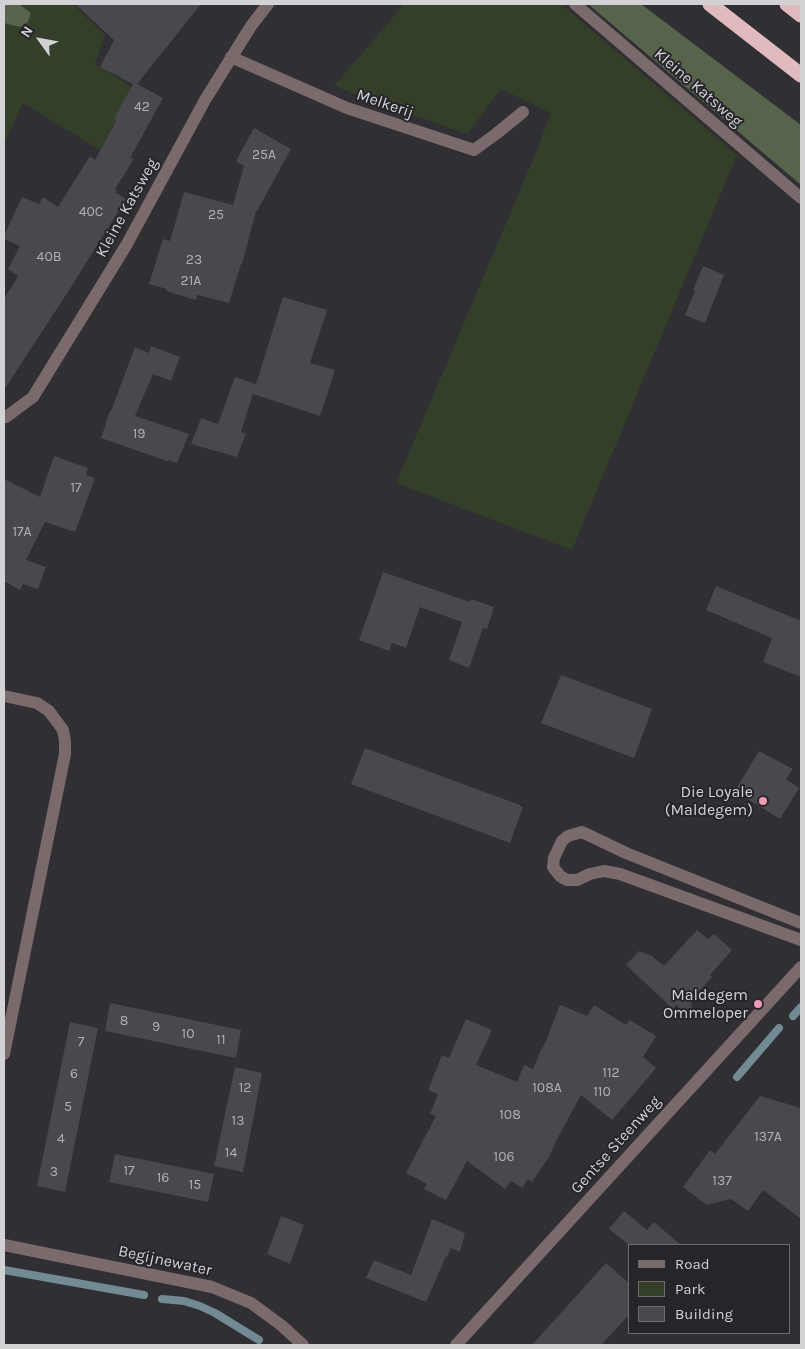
<!DOCTYPE html>
<html>
<head>
<meta charset="utf-8">
<style>
  body { margin:0 }
  #map { position:relative; width:805px; height:1349px; overflow:hidden; background:#302f34; font-family:Karla,sans-serif }
  canvas { display:block }
  .frame { position:absolute; inset:0; border:5px solid #d2d1d4; pointer-events:none }
  .legend { position:absolute; left:628px; top:1244px; width:162px; height:90px; box-sizing:border-box; background:#26252a; border:1px solid #6b6a6e; margin:0; padding:6px 9px; list-style:none; font-size:15px; color:#d2d1d4 }
  .legend li { display:flex; align-items:center; gap:10px; height:25px }
  .legend b { width:25px; border:1px solid #6b6a6e }
  .north { position:absolute; left:15px; top:15px; width:50px; height:50px; -webkit-text-stroke:4px #26252a; paint-order:stroke; rotate:302deg; font-size:14px; font-weight:700; line-height:20px; text-align:center; color:#d2d1d4 }
  .north::after { content:''; display:block; margin:auto; width:18px; height:22px; background:#d2d1d4; clip-path:polygon(50% 0,100% 100%,50% 72%,0 100%) }
</style>
</head>
<body>
<div id="map">
<canvas width="805" height="1349"></canvas>
<div class="frame"></div>
<ul class="legend">
<li><b style="height:6px;background:#7a6a6b"></b>Road</li>
<li><b style="height:14px;background:#333f29"></b>Park</li>
<li><b style="height:14px;background:#49484e"></b>Building</li>
</ul>
<div class="north">N</div>
</div>
<script>
const c = document.querySelector('canvas').getContext('2d');
c.lineJoin = 'round';
function fillPath(path, color) { c.fillStyle = color; c.fill(path, 'evenodd'); }
const toPath = rows => new Path2D(rows.map(r => 'M' + r).join(''));
function stroke(path, color, width, dash) { c.strokeStyle = color; c.lineWidth = width; c.lineCap = dash ? 'butt' : 'round'; c.setLineDash(dash || []); c.stroke(path); }
function write(font, color, halo, rows, align = 'center') {
  c.font = font + ' Karla,sans-serif'; c.lineWidth = 4; c.setLineDash([]); c.textBaseline = 'middle'; c.strokeStyle = halo; c.fillStyle = color; for (const [text, x, y, turn = 0] of rows) {
    c.save(); c.translate(x, y); c.rotate((+turn || 0) * Math.PI / 180); c.textAlign = isNaN(turn) ? turn : align; if (halo) c.strokeText(text, 0, 0); c.fillText(text, 0, 0); c.restore();
  }
}
fillPath(toPath([
  [4,4,73,4,105,35,95,64,133,88,100,150,23,103,4,144],
  [404,4,561,4,737,155,572,550,396,483,534,157,551,113,501,89,467,134,371,100,334,86]
]), '#333f29');
fillPath(toPath([
  [4,4,19,4,31,13,28,22,20,27,4,23],
  [588,4,641,4,801,125,801,185]
]), '#55644a');
stroke(toPath([
  [793,1016,801,1007],
  [737,1077,779,1028],
  [4,1270,144,1295],
  [162,1299,184,1301,200,1306,215,1313,259,1340]
]), '#728a94', 8);
fillPath(toPath([
  [75,4,201,4,137,84,163,98,130,158,134,159,115,189,117,190,115,192,126,199,73,284,4,390,4,299,18,276,8,269,20,246,4,239,4,236,22,197,39,204,43,197,58,207,90,156,95,160,116,121,114,119,133,84,100,67,114,40],
  [254,128,291,149,257,211,256,211,242,264,241,264,229,303,197,295,196,300,166,291,167,289,149,284,163,239,170,241,184,192,233,205,244,166,236,161],
  [703,266,724,275,705,323,685,315,695,291,693,290],
  [283,297,327,310,310,363,335,370,320,416,253,394],
  [151,346,180,357,171,381,153,374,135,416,189,434,177,463,168,460,167,461,101,438,110,411,111,411,135,347,149,353],
  [235,377,256,384,241,432,246,434,237,457,191,444,201,418,218,424],
  [54,456,88,468,86,475,95,478,75,532,45,522,26,560,46,567,38,589,23,584,20,590,4,581,4,479,40,497],
  [383,572,470,602,471,599,494,607,487,629,483,628,469,668,449,660,462,622,420,607,406,648,392,643,389,651,359,640],
  [716,586,801,621,801,677,763,662,772,638,706,610],
  [561,675,652,709,634,758,541,723],
  [365,748,520,805,520,806,523,807,510,843,351,784],
  [759,751,793,769,786,779,799,788,780,819,735,791],
  [697,930,708,939,714,934,732,950,710,975,712,977,691,1000,693,1020,676,1005,673,1009,626,965,639,951,652,956,664,966],
  [110,1003,241,1030,236,1058,105,1031],
  [561,1005,587,1016,594,1005,626,1025,630,1020,656,1036,643,1057,656,1068,612,1120,581,1095,556,1141,549,1157,532,1182,528,1179,522,1188,511,1181,505,1189,467,1161,446,1200,424,1189,427,1184,406,1173,436,1116,430,1114,438,1094,428,1090,442,1055,449,1058,466,1019,492,1030,476,1065,517,1082,524,1065,533,1069,540,1052,546,1041,559,1007],
  [70,1022,98,1028,65,1192,37,1186],
  [235,1067,262,1073,243,1172,214,1166],
  [760,1096,801,1108,801,1219,763,1190,748,1211,731,1199,707,1205,683,1187,710,1150,715,1154],
  [115,1154,214,1174,208,1202,109,1182],
  [624,1211,647,1230,654,1222,681,1245,629,1245,609,1229],
  [281,1216,304,1225,290,1264,267,1254],
  [432,1219,465,1233,460,1252,451,1248,447,1257,446,1256,426,1302,366,1278,374,1260,411,1275],
  [606,1263,629,1283,629,1315,601,1345,532,1345]
]), '#49484e');
stroke(toPath([
  [575,4,801,198],
  [231,57,347,108,474,150,496,134,523,112],
  [4,417,6,417,33,397,127,244,205,100,251,26,268,4],
  [4,696,37,703,49,711,63,730,65,741,65,754,4,1054],
  [801,923,626,853,582,832,568,836,562,841,554,858,553,867,560,876,567,880,577,880,590,874,604,871,620,874,801,940],
  [4,1245,212,1287,251,1303,281,1325,303,1345],
  [456,1345,801,967]
]), '#7a6a6b', 12);
stroke(toPath([
  [710,4,801,75],
  [787,4,801,15]
]), '#e0babc', 15);
for (const [x, y, r, color] of [
  [763,801,5,"#f19ab3"],
  [758,1004,5,"#f19ab3"]
]) { const dot = new Path2D(); dot.arc(x, y, r, 0, 2 * Math.PI); c.fillStyle = color; c.fill(dot); stroke(dot, '#26252a', 2); }
write('14px', '#b0afb2', null, [
  ["42",142,107],
  ["25A",264,155],
  ["40C",91,212],
  ["25",216,215],
  ["40B",49,257],
  ["23",194,260],
  ["21A",191,281],
  ["19",139,434],
  ["17",76,488],
  ["17A",22,532],
  ["8",124,1021],
  ["9",156,1027],
  ["10",188,1034],
  ["11",221,1040],
  ["7",81,1042],
  ["112",611,1073],
  ["6",74,1074],
  ["12",245,1088],
  ["108A",547,1088],
  ["110",602,1092],
  ["5",68,1107],
  ["108",510,1115],
  ["13",238,1121],
  ["137A",768,1137],
  ["4",61,1139],
  ["14",231,1153],
  ["106",504,1157],
  ["17",129,1171],
  ["3",54,1172],
  ["16",163,1178],
  ["137",722,1181],
  ["15",195,1185]
]);
write('16px', '#d2d1d4', '#26252a', [
  ["Kleine Katsweg",698,88,41],
  ["Melkerij",385,104,19],
  ["Kleine Katsweg",127,208,-61],
  ["Gentse Steenweg",616,1145,-48],
  ["Begijnewater",165,1261,12]
]);
write('16px', '#d2d1d4', '#26252a', [
  ["Die Loyale",753,792],
  ["(Maldegem)",753,810],
  ["Maldegem",748,995],
  ["Ommeloper",748,1013]
], 'right');
</script>
</body>
</html>
